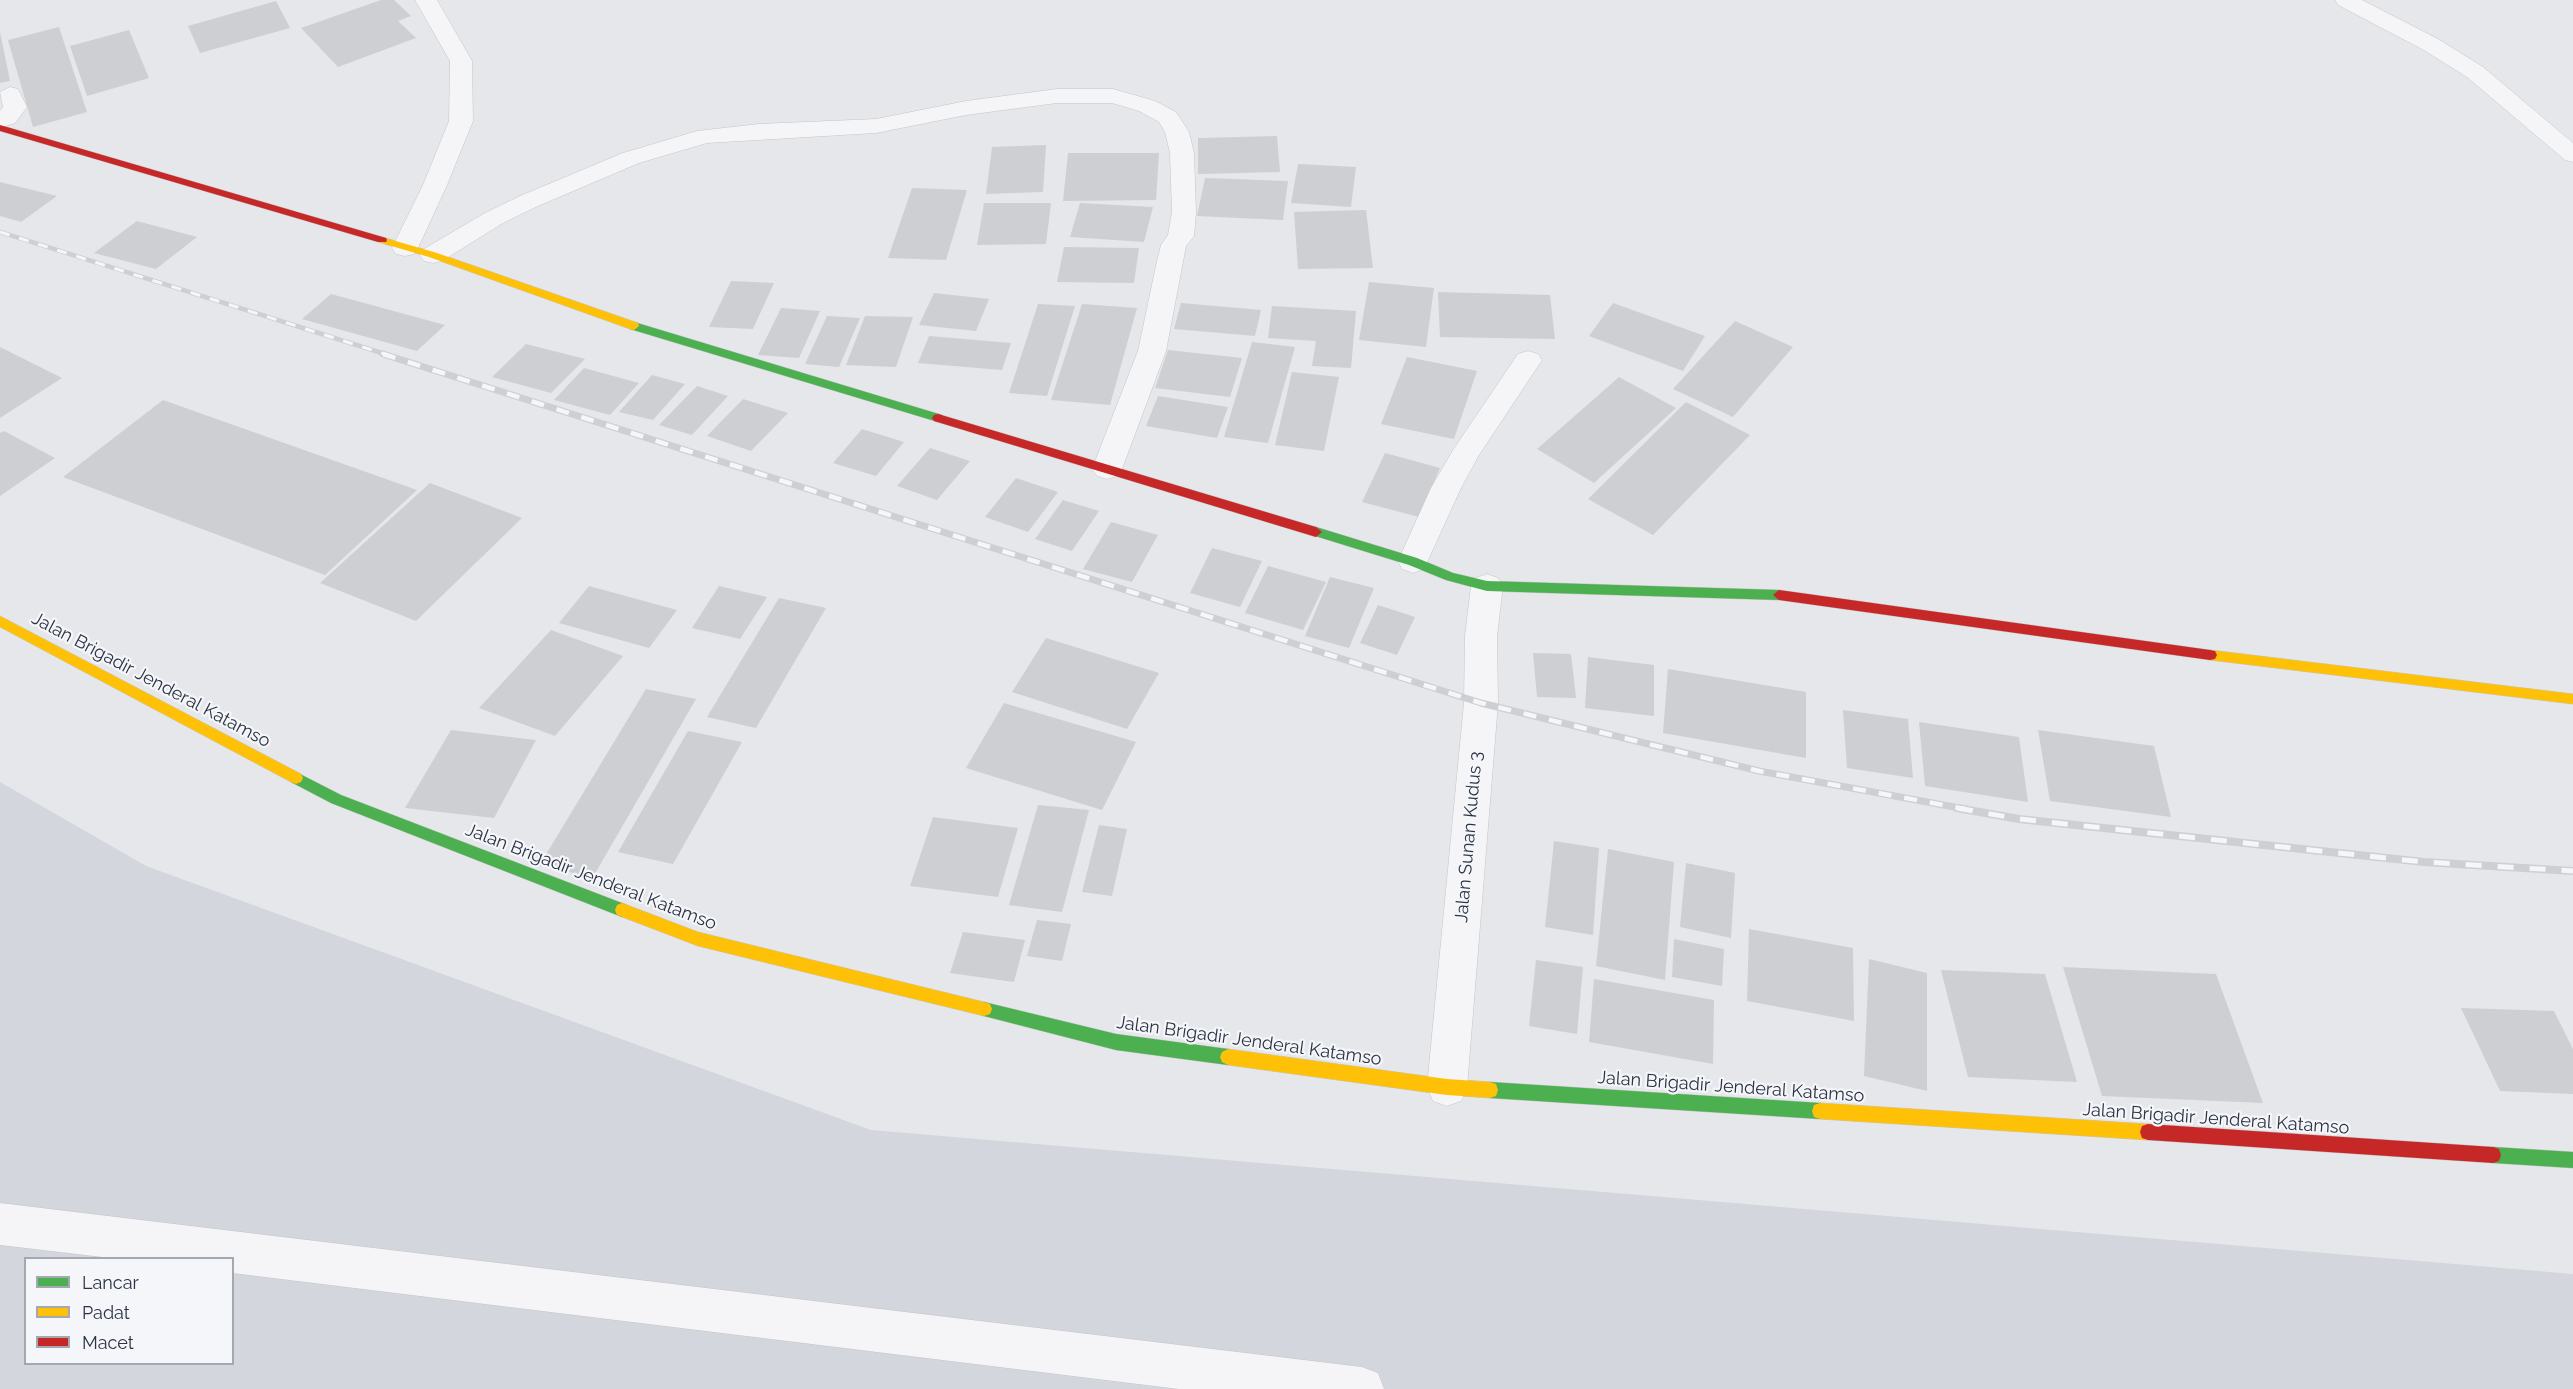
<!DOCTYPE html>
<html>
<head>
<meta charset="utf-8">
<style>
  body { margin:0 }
  #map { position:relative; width:2573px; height:1389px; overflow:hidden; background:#e5e7ea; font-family:Raleway,sans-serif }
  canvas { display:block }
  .legend { position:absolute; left:24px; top:1257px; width:210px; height:108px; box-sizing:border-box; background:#f4f6f9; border:2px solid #a4a8b0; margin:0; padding:8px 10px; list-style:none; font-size:18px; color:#2c3343 }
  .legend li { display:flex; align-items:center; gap:12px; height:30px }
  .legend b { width:30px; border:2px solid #a4a8b0 }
</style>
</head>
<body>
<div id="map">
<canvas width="2573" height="1389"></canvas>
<ul class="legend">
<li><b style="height:8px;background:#4caf50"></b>Lancar</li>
<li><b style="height:8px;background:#ffc107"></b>Padat</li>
<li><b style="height:8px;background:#c62828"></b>Macet</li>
</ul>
</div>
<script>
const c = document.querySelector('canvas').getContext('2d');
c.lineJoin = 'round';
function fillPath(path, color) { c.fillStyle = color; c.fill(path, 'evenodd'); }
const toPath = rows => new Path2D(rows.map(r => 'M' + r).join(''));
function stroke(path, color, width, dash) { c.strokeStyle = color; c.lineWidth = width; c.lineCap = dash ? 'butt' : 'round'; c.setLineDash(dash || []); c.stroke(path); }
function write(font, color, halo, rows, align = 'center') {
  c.font = font + ' Raleway,sans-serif'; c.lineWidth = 4.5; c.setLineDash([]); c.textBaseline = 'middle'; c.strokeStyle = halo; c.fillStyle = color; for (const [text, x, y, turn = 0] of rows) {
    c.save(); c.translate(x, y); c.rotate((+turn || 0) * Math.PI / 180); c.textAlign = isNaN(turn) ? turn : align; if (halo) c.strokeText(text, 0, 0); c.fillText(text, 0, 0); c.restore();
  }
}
fillPath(toPath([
  [0,782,146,866,871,1130,2573,1274,2573,1389,0,1389],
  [26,1258,232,1258,232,1364,26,1364]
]), '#d4d6dd');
fillPath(toPath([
  [381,0,394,0,411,16,398,21,416,38,338,67,301,28],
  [276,1,290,28,200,53,188,26],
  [59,27,87,112,33,127,8,40],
  [129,30,149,78,87,96,70,46],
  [0,32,10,81,0,83],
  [1277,136,1280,172,1198,174,1198,138],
  [1046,145,1043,192,986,194,992,147],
  [1068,153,1159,153,1156,200,1063,201],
  [1298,164,1356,167,1351,207,1291,203],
  [1205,178,1288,181,1283,220,1197,216],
  [0,182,57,196,21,222,0,216],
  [912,188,967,190,946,260,888,258],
  [984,203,1051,203,1046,244,977,245],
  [1080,203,1153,207,1144,242,1070,237],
  [1366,210,1373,268,1298,269,1294,212],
  [137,221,197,237,156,269,94,253],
  [1064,247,1139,248,1134,283,1057,282],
  [731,281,774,283,753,329,709,327],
  [1369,282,1434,288,1426,347,1359,340],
  [1438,292,1550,295,1555,339,1440,337],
  [934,293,989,299,976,331,919,325],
  [331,294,445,325,417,351,302,319],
  [1181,303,1261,310,1255,336,1174,329],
  [1613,303,1705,336,1683,371,1589,336],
  [1038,304,1075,306,1047,396,1009,393],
  [1082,304,1137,308,1110,405,1051,400],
  [1272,306,1356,311,1351,368,1312,366,1316,341,1268,338],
  [781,308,820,311,799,358,758,355],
  [827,316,860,318,839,367,805,364],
  [865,316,913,317,896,367,846,365],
  [1735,321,1793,347,1733,417,1673,389],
  [929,336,1011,343,1002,370,918,363],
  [1252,342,1295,347,1268,443,1224,437],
  [526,344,585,359,551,393,492,377],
  [0,347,62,378,0,418],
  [1168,350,1242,358,1230,397,1155,388],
  [1407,357,1477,371,1454,439,1381,424],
  [584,368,639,383,610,415,554,400],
  [1292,372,1339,377,1324,451,1275,445],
  [652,375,685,384,653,420,619,412],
  [1619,377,1676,408,1594,483,1537,449],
  [697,386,728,396,692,435,659,425],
  [1158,396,1228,407,1217,438,1146,426],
  [743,399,788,413,751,451,707,436],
  [163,400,417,490,325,575,63,477],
  [1686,402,1750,435,1653,535,1588,499],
  [862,429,904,442,876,476,833,463],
  [4,431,55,458,0,496,0,433],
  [930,448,970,461,937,500,897,486],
  [1385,453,1440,468,1419,517,1362,502],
  [1016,478,1058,492,1028,532,985,517],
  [430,483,522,518,416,621,320,583],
  [1063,500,1099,511,1072,551,1035,539],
  [1111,522,1158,535,1132,582,1083,569],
  [1212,548,1262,561,1240,607,1190,593],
  [1268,566,1326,582,1303,630,1245,613],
  [1330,577,1374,588,1349,648,1305,636],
  [589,586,677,610,649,648,559,623],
  [719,586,767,597,740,639,692,628],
  [779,598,826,608,756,728,707,717],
  [1378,605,1415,617,1397,655,1360,643],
  [551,630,623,656,555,736,479,708],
  [1046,638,1159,673,1127,729,1012,692],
  [1533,653,1571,654,1576,698,1537,697],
  [1588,657,1654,665,1654,716,1585,708],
  [1668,669,1806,692,1806,758,1663,733],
  [646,689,696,699,593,877,539,866],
  [1004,703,1136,742,1102,810,966,768],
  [1843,710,1908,719,1913,778,1847,768],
  [1919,722,2019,737,2028,802,1925,786],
  [451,730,536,740,494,818,405,808],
  [2038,730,2154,746,2171,817,2050,801],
  [688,731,742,742,673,864,618,852],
  [1038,805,1089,810,1062,912,1009,905],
  [933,817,1018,828,998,897,910,886],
  [1099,825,1127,829,1112,896,1082,892],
  [1554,841,1599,848,1593,935,1545,927],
  [1608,849,1674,862,1665,980,1596,966],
  [1686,863,1735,873,1731,938,1680,927],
  [1037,920,1071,924,1062,961,1027,956],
  [1749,929,1853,948,1854,1021,1747,1001],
  [963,932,1025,940,1014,982,950,973],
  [1674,939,1724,949,1722,986,1672,977],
  [1869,959,1927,973,1927,1091,1864,1076],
  [1536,960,1583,967,1577,1034,1529,1026],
  [2063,967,2216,974,2263,1103,2102,1096],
  [1941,970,2045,974,2077,1082,1968,1077],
  [1594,979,1714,1000,1713,1064,1589,1042],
  [2461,1008,2554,1011,2573,1049,2573,1094,2500,1091]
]), '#cecfd2');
const lane = toPath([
  [0,1203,1362,1367,1378,1373,1384,1389,1179,1389,232,1273,232,1258,111,1258,0,1245,0,1203]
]);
const street = toPath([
  [415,0,437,0,472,61,473,121,447,185,418,248,414,254,405,256,396,254,392,248,423,185,449,121,450,61,415,0],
  [2335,0,2362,0,2438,39,2483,67,2573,143,2573,162,2565,160,2467,77,2422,49,2338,5,2335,0],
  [10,87,18,89,27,107,15,123,0,128,0,111,3,107,0,92,10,87],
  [1057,89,1113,89,1155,101,1176,112,1189,132,1194,153,1196,212,1194,236,1186,246,1166,351,1122,469,1117,476,1107,479,1097,476,1092,469,1138,351,1157,261,1161,245,1168,235,1172,212,1170,153,1165,132,1159,122,1139,111,1112,103,1057,103,966,115,876,133,707,143,639,163,538,206,503,223,442,261,433,263,424,261,420,255,424,249,485,213,520,196,623,153,697,131,759,124,876,119,966,101,1057,89],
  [1528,351,1538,354,1542,360,1479,455,1461,488,1424,569,1413,573,1402,569,1398,561,1431,488,1453,450,1518,354,1528,351],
  [1487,574,1498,578,1503,586,1497,636,1498,703,1467,1087,1461,1101,1447,1106,1433,1101,1427,1087,1464,703,1465,636,1471,586,1476,578,1487,574]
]);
const fast = toPath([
  [634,322,942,415,944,418,938,422,630,329,630,323,634,322],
  [1316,527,1417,558,1453,573,1487,581,1779,590,1785,595,1779,600,1487,591,1446,580,1409,565,1312,535,1310,532,1316,527],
  [296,772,341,795,627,905,629,910,627,915,622,917,331,803,291,782,289,778,291,774,296,772],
  [984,1002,1116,1034,1228,1049,1234,1052,1236,1057,1234,1062,1228,1065,1116,1050,984,1016,978,1014,976,1009,978,1004,984,1002],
  [1490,1082,1820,1103,1826,1105,1828,1111,1826,1117,1820,1119,1490,1098,1484,1096,1482,1090,1484,1084,1490,1082],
  [2493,1147,2573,1152,2573,1168,2493,1163,2487,1161,2485,1155,2487,1149,2493,1147]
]);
const slow = toPath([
  [382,237,437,253,638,323,639,326,634,330,630,329,429,257,378,242,378,238,382,237],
  [0,616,301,774,303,778,301,782,296,784,291,782,0,627,0,616],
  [2210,650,2573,694,2573,704,2210,660,2205,659,2203,655,2205,651,2210,650],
  [622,903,698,932,984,1002,990,1004,992,1009,990,1014,984,1016,698,946,617,915,615,910,617,905,622,903],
  [1228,1049,1447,1079,1490,1082,1496,1084,1498,1090,1496,1096,1490,1098,1447,1095,1228,1065,1222,1062,1220,1057,1222,1052,1228,1049],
  [1820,1103,2148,1124,2154,1126,2156,1132,2154,1138,2148,1140,1820,1119,1814,1117,1812,1111,1814,1105,1820,1103]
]);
const jam = toPath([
  [0,125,386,238,387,240,386,242,378,242,0,131,0,125],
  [938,414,1316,527,1322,532,1316,537,934,421,932,418,934,415,938,414],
  [1779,590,2210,650,2215,651,2217,655,2215,659,2210,660,1779,600,1773,595,1779,590],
  [2148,1124,2493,1147,2499,1149,2501,1155,2499,1161,2493,1163,2148,1140,2142,1138,2140,1132,2142,1126,2148,1124]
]);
stroke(lane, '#c3c5c8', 1);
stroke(street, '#c3c5c8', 1);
stroke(fast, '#c3c5c8', 1);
stroke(slow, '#c3c5c8', 1);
stroke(jam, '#c3c5c8', 1);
fillPath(lane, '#f5f5f7');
fillPath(street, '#f5f5f7');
fillPath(fast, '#4caf50');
fillPath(slow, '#ffc107');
fillPath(jam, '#c62828');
const railFar2 = toPath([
  [0,232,388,355]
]);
const railFar1 = toPath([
  [383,354,1481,703,1759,771,1965,809]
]);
const rail = toPath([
  [1957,808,2019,819,2424,862,2573,871]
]);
stroke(railFar2, '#cecfd2', 4.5);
stroke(railFar1, '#cecfd2', 7);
stroke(rail, '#cecfd2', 8);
stroke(railFar2, '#f4f6f9', 3, [10]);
stroke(railFar1, '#f4f6f9', 4.5, [13]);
stroke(rail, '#f4f6f9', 5, [16]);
write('18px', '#2c3343', '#f4f6f9', [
  ["Jalan Brigadir Jenderal Katamso",151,680,28],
  ["Jalan Sunan Kudus 3",1469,837,-85],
  ["Jalan Brigadir Jenderal Katamso",591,877,21],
  ["Jalan Brigadir Jenderal Katamso",1249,1041,8],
  ["Jalan Brigadir Jenderal Katamso",1731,1087,4],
  ["Jalan Brigadir Jenderal Katamso",2216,1119,4]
]);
</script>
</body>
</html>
